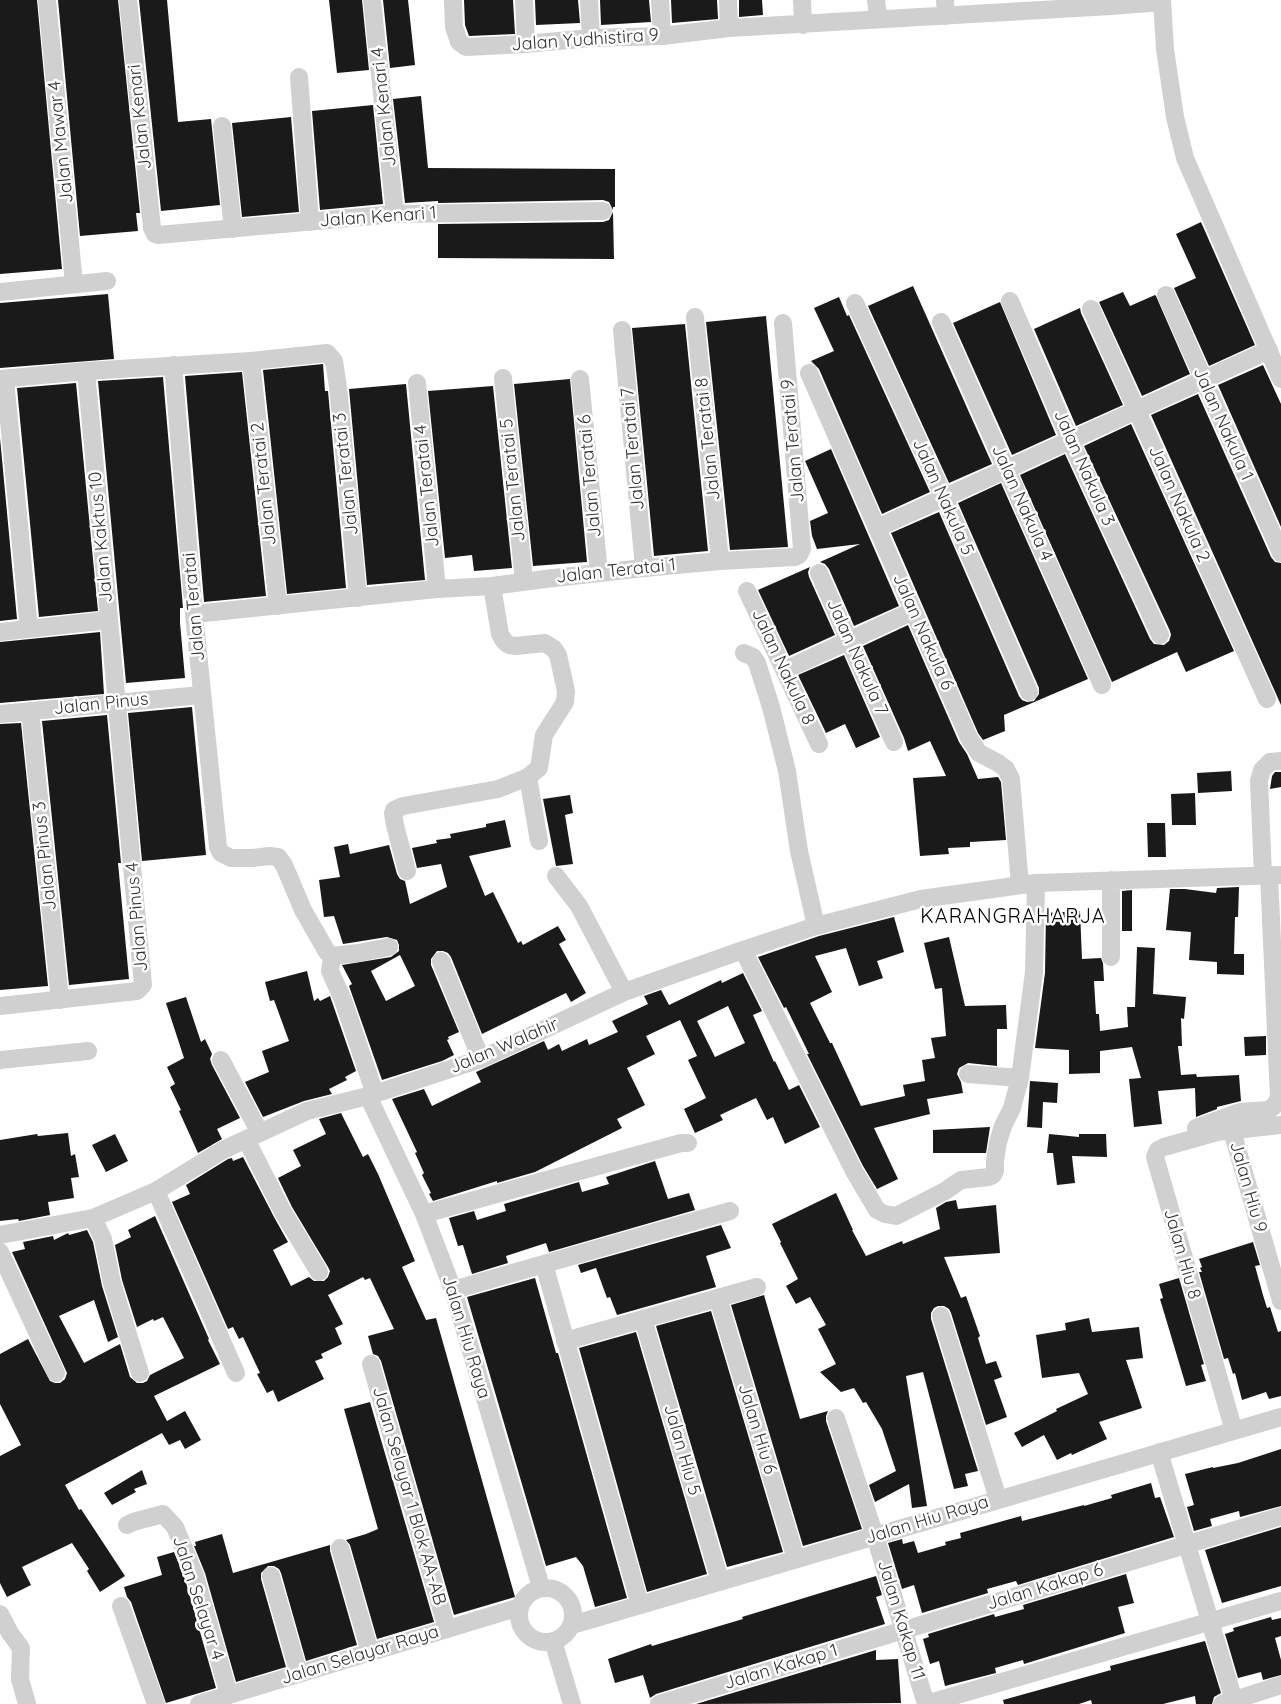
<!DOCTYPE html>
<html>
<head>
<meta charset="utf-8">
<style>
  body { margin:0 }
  canvas { display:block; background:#fff }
</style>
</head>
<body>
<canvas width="1281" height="1704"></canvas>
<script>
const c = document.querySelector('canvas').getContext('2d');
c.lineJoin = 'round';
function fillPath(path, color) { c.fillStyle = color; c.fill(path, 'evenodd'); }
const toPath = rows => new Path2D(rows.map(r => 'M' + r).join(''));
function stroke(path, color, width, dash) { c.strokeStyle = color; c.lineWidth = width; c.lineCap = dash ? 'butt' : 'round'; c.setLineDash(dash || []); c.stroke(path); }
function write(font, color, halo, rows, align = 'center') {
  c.font = font + ' Quicksand,sans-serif'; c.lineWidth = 5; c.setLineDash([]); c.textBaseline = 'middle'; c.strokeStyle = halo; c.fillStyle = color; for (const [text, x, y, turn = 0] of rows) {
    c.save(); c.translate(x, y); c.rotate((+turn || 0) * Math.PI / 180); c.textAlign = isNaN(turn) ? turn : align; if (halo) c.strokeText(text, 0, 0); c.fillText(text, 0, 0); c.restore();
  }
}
fillPath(toPath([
  [0,0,37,0,62,269,0,274],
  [58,0,118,0,140,213,136,213,138,231,80,236],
  [139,0,167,0,178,122,211,119,220,205,161,211],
  [329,0,362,0,369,70,337,73],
  [383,0,408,0,415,65,390,68],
  [464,0,513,0,515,34,469,36,465,25],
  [535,0,578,0,580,23,536,25],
  [600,0,649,0,651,22,601,25],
  [671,0,717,0,718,19,672,23],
  [739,0,762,0,763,15,739,17],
  [421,96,428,168,615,169,615,207,613,207,613,210,609,202,603,200,438,203,438,201,405,203,393,99],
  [373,105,383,204,320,210,312,111],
  [291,117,299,212,242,217,232,123],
  [613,212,614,259,438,258,438,224,603,222,609,220],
  [1201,222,1255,345,1209,366,1174,288,1196,278,1176,234],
  [913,286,992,464,949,483,868,306],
  [1123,292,1130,306,1155,295,1156,296,1190,374,1142,396,1099,302],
  [108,294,114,359,0,368,0,303],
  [839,297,847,316,849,315,930,492,882,514,819,369,811,361,834,351,814,308],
  [1000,302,1056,435,1012,455,953,323],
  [1080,308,1081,313,1123,405,1076,426,1034,329],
  [766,316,788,547,730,550,706,322],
  [685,324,708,551,654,556,632,328],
  [323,364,325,391,328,391,346,588,287,594,263,370],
  [1263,365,1281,404,1281,527,1218,385],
  [242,372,266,596,204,602,185,376],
  [163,377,183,608,180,608,180,623,185,678,126,683,98,381],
  [570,379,587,562,533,566,514,384],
  [76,383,98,611,39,617,17,388],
  [406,384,425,580,367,585,349,389],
  [493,386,512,568,474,571,472,555,445,558,428,391],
  [1198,394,1271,557,1275,562,1281,563,1281,705,1151,415],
  [1131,424,1234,651,1186,672,1177,652,1112,682,1020,475,1065,454,1150,639,1154,644,1164,645,1169,641,1171,635,1170,631,1084,446],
  [0,438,17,619,0,621],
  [831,449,899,606,854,626,829,569,825,564,820,562,860,544,817,549,812,536,810,521,828,513,805,461],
  [1001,483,1088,679,1004,715,1005,731,983,740,978,733,891,533,939,512,1019,696,1022,700,1027,702,1034,701,1039,694,1039,688,958,503],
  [810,567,808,572,809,577,835,635,789,656,758,590],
  [908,625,959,742,967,754,978,779,998,777,1001,782,1006,840,970,842,970,847,948,848,949,854,920,856,913,778,946,776,930,741,908,751,904,738,863,646],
  [100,632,104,694,0,703,0,642],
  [844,655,880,737,856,748,845,724,826,733,798,675],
  [192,707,206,855,142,861,128,713],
  [107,715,121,863,118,863,129,979,69,985,42,721],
  [21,723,48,986,0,990,0,724],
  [1231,771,1232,791,1198,793,1197,773],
  [1275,772,1281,772,1281,787,1270,789,1272,776],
  [1195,793,1196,825,1172,825,1171,794],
  [570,795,573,813,565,815,573,864,556,866,543,799],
  [505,820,511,847,469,856,485,896,493,892,518,943,521,941,523,945,558,926,566,940,559,944,586,993,571,1002,566,993,482,1034,451,957,448,953,443,951,437,951,431,959,431,965,459,1032,448,1037,449,1039,447,1040,454,1055,442,1061,382,1080,349,986,352,984,342,965,391,957,399,951,399,945,397,940,387,937,343,944,334,916,324,917,319,880,340,877,334,847,348,844,350,854,389,845,397,874,400,879,405,881,410,904,447,887,441,864,417,868,412,848,437,843,436,840,451,838,450,834,486,827,486,824],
  [400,955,415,986,386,1001,371,971],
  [1147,823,1165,823,1166,857,1148,857],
  [1239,887,1238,917,1235,917,1234,954,1244,954,1244,975,1217,974,1217,962,1189,960,1191,932,1166,930,1170,889,1185,889,1216,893,1217,888],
  [1132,890,1132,931,1122,931,1122,891],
  [1080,911,1082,959,1101,958,1103,963,1104,981,1094,981,1096,1014,1099,1014,1100,1031,1128,1027,1127,1007,1135,1007,1137,947,1155,948,1153,994,1186,997,1184,1019,1181,1018,1182,1046,1178,1046,1181,1075,1196,1074,1197,1077,1239,1075,1241,1101,1217,1107,1217,1109,1196,1117,1195,1088,1158,1091,1162,1124,1134,1127,1129,1079,1141,1078,1132,1047,1100,1051,1100,1073,1069,1074,1069,1050,1035,1048,1045,973,1046,913],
  [894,917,904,952,877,961,883,978,859,986,846,948,815,956,832,992,810,1003,830,1043,832,1043,861,1106,905,1096,903,1085,925,1081,922,1060,935,1058,931,1038,946,1036,942,988,935,989,924,943,949,937,965,1006,1006,1005,1007,1029,997,1029,997,1066,968,1063,959,1068,957,1074,961,1082,963,1093,927,1099,930,1114,874,1128,898,1179,877,1189,863,1166,807,1054,809,1054,786,1007,784,1008,758,957,819,936],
  [307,971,314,1001,318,998,320,1001,330,996,356,1071,345,1077,347,1080,329,1089,332,1094,304,1101,263,1117,245,1082,269,1072,262,1051,289,1041,274,1000,270,1001,265,982],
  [743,973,762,1011,753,1015,774,1062,775,1061,789,1090,799,1085,820,1127,785,1144,773,1117,767,1120,756,1098,720,1115,723,1120,695,1133,684,1109,706,1098,688,1060,697,1056,680,1020,646,1036,655,1054,627,1068,645,1105,617,1119,622,1128,535,1172,497,1183,497,1181,433,1201,429,1194,431,1193,422,1175,424,1173,415,1153,417,1152,392,1099,424,1089,432,1106,481,1082,476,1072,544,1041,548,1050,559,1044,562,1051,587,1039,589,1045,618,1032,612,1021,648,1004,644,996,661,990,669,1005,721,980,722,983],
  [728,1006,745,1043,715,1057,697,1021],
  [186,997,201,1042,205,1039,212,1054,210,1059,212,1065,240,1118,217,1129,222,1139,198,1153,179,1111,181,1110,170,1087,175,1084,167,1067,184,1058,166,1003],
  [1266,1036,1266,1055,1245,1056,1244,1037],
  [1030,1081,1058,1083,1057,1103,1043,1102,1042,1128,1027,1127],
  [341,1113,363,1157,368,1154,378,1174,415,1261,402,1267,426,1320,436,1318,515,1597,454,1615,381,1361,378,1356,373,1354,368,1336,394,1329,370,1278,365,1280,363,1277,328,1295,343,1324,335,1328,342,1344,321,1354,323,1358,315,1361,324,1379,278,1402,273,1390,267,1393,257,1374,260,1373,243,1337,239,1339,233,1327,228,1329,172,1202,190,1194,186,1185,228,1159,232,1158,233,1161,243,1157,274,1217,288,1242,273,1250,291,1286,309,1277,314,1281,324,1281,328,1277,330,1271,328,1267,292,1207,278,1178,301,1166,293,1150,326,1134,319,1119],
  [990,1127,986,1153,933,1153,933,1130],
  [68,1133,71,1156,75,1154,79,1177,71,1178,74,1198,48,1202,50,1215,19,1221,18,1219,0,1221,0,1140,37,1134,38,1136],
  [115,1134,128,1161,106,1172,92,1145],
  [1049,1134,1079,1137,1079,1134,1106,1134,1107,1157,1072,1156,1075,1183,1057,1185,1053,1153,1047,1153],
  [655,1161,668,1199,689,1193,695,1210,549,1252,546,1243,506,1256,508,1263,472,1274,463,1245,458,1246,449,1218,474,1211,477,1220,506,1211,504,1204,579,1182,582,1192,609,1184,606,1177],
  [836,1193,853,1230,852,1230,866,1256,902,1241,903,1244,940,1229,936,1208,946,1202,956,1200,958,1209,996,1205,1000,1253,944,1257,961,1298,966,1296,980,1336,978,1338,986,1364,996,1361,1002,1377,994,1380,1007,1417,986,1425,951,1313,949,1309,944,1306,938,1306,934,1308,931,1313,931,1319,978,1471,965,1474,968,1486,954,1489,923,1372,906,1376,927,1506,912,1508,909,1484,875,1502,869,1485,896,1471,882,1429,866,1402,863,1403,854,1388,841,1392,820,1372,836,1364,818,1329,826,1325,810,1297,796,1304,786,1286,798,1279,780,1243,781,1242,772,1224],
  [155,1216,209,1339,208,1340,220,1364,154,1396,167,1421,185,1411,201,1440,185,1449,180,1440,169,1445,162,1433,65,1485,79,1510,81,1509,125,1576,100,1592,87,1571,89,1569,72,1543,22,1567,31,1585,7,1597,0,1583,0,1456,21,1445,0,1404,0,1354,28,1339,50,1381,55,1383,60,1383,65,1379,67,1373,12,1252,25,1249,23,1242,53,1236,54,1240,68,1233,69,1235,87,1230,93,1242,102,1286,118,1337,108,1342,94,1300,59,1316,84,1363,120,1344,130,1377,137,1383,143,1383,147,1381,150,1375,184,1358,163,1317,154,1321,153,1319,137,1327,122,1280,115,1245,131,1237,128,1230],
  [721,1225,731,1248,706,1256,716,1287,617,1315,610,1297,607,1298,596,1268,581,1273,578,1265],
  [1253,1242,1260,1265,1255,1266,1263,1295,1267,1308,1270,1307,1278,1332,1281,1331,1281,1396,1269,1399,1266,1392,1242,1400,1235,1373,1233,1374,1228,1358,1224,1359,1199,1272,1202,1272,1200,1268,1202,1267,1199,1259],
  [535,1278,556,1353,558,1353,627,1598,595,1607,583,1566,576,1557,546,1566,467,1297],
  [1179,1278,1204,1364,1201,1365,1206,1381,1186,1386,1160,1299,1163,1298,1159,1284],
  [764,1295,800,1419,828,1411,826,1416,826,1421,862,1529,803,1546,731,1305],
  [711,1311,783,1552,727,1567,656,1326],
  [1089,1318,1092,1332,1139,1327,1143,1358,1126,1360,1142,1408,1099,1422,1107,1439,1072,1455,1071,1453,1057,1460,1044,1435,1022,1447,1014,1433,1057,1411,1056,1409,1088,1394,1079,1373,1042,1378,1036,1335,1066,1330,1065,1323],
  [636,1332,707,1574,647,1592,579,1348],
  [370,1402,434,1622,377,1639,350,1545,346,1540,366,1534,378,1529,344,1409],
  [1281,1449,1281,1506,1240,1517,1239,1511,1210,1519,1212,1526,1194,1531,1187,1507,1194,1505,1185,1474,1213,1467,1213,1468,1238,1463],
  [142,1470,147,1484,134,1489,136,1492,112,1505,104,1493],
  [1151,1483,1155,1498,1160,1497,1174,1537,1018,1585,1016,1581,987,1589,988,1593,922,1613,914,1585,902,1589,888,1543,902,1539,903,1544,914,1541,918,1553,946,1545,945,1542,961,1538,960,1533,1021,1516,1022,1521,1084,1505,1084,1506,1112,1498,1111,1495],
  [1281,1527,1281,1586,1222,1603,1205,1550],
  [222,1534,233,1573,330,1545,330,1551,357,1645,306,1661,281,1573,279,1569,274,1566,268,1566,261,1573,261,1579,286,1667,236,1682,205,1573,194,1546,196,1546,195,1542],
  [174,1552,185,1579,216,1688,166,1703,131,1602,127,1597,124,1587,162,1575,157,1557],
  [1126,1574,1134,1603,1118,1607,1125,1633,1024,1664,1023,1660,995,1668,996,1673,945,1686,939,1661,930,1664,923,1639,929,1637,928,1634,994,1614,995,1617,1024,1609,1023,1605],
  [876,1576,882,1595,876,1597,885,1624,656,1694,650,1698,643,1675,615,1683,608,1659,651,1644,652,1646,743,1619,742,1617],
  [1271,1617,1272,1620,1281,1618,1281,1636,1275,1638,1281,1660,1281,1675,1263,1680,1261,1672,1238,1678,1225,1634,1234,1631,1233,1628],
  [1205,1641,1221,1693,1214,1697,1212,1704,1196,1704,1195,1696,1163,1704,1092,1704,1091,1700,1079,1704,1004,1704,1003,1700,1111,1670,1110,1666],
  [876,1650,876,1660,898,1659,901,1703,696,1704]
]), '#1a1a1a');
stroke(toPath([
  [47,0,74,284],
  [128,0,152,228,155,234,158,235,395,214,603,211],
  [372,0,395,214],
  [453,0,454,27,459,42,466,47,526,44,591,38,662,36,729,28,1111,6,1162,2],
  [524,0,526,44],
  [589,0,591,38],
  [660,0,662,36],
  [728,0,729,28],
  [802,0,803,25],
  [876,0,878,18],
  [945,0,946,16],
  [1162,0,1165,49,1175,117,1185,158,1281,379],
  [299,77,310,222],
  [222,126,233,229],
  [0,292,107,281],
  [1166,295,1281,553],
  [1010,301,1070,440,1160,635],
  [855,303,944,497,1029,692],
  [1091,309,1267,699],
  [695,317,720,561],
  [941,322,1102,685],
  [622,330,644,568],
  [251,361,278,606],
  [173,365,194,614,218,847,221,853,231,858,252,858,270,856,278,857,284,865,303,910,327,952,332,956,358,953,389,947],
  [809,373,969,738,979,753,998,763,1006,769,1011,779,1020,885],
  [503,378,524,581],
  [0,379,86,371,251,361,327,353,334,361,338,387,358,598],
  [5,379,29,629],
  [580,379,599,573],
  [417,383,437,589],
  [877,528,1269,350],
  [819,573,894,742],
  [747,591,819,744],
  [194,614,437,589,492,586,545,579,644,568,720,561,795,557,799,555,802,549,783,323],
  [0,632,109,620],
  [744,653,753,657,757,663,771,707,787,771,799,851,816,926],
  [785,670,913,611],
  [30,711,60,1000],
  [0,714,201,695],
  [528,777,539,841],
  [407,871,395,825,393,813,394,810,403,806,498,789,528,777,539,768,544,735,565,702,566,691,558,655,554,649,545,643,516,646,509,645,504,641,500,634,492,586],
  [1263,875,1259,781,1262,770,1270,762,1281,761],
  [556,876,579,906,624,992],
  [743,950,854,1171,877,1210,885,1214,896,1216,945,1191,961,1180,989,1177,993,1175,995,1171,995,1161,998,1142,1003,1126,1012,1108,1020,1078,1034,972,1036,883],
  [332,956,330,971,343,1000,375,1094],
  [1111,957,1111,880],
  [441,961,481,1059],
  [0,1006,137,991,143,985,86,371],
  [0,1060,88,1051],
  [221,1060,260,1133],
  [968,1074,1020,1078],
  [368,1096,424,1214,453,1290,541,1587],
  [1196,1128,1240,1112,1269,1110,1275,1105,1279,1098,1269,875],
  [1232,1131,1281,1301],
  [246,1139,283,1212,319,1272],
  [156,1191,236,1373],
  [424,1214,681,1143,688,1143],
  [93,1218,103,1239,112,1283,140,1373],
  [0,1235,93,1218,156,1191,223,1150,307,1111,368,1096,481,1059,624,992,743,950,816,926,921,899,1036,883,1281,875],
  [0,1252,56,1373],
  [544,1264,640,1605],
  [453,1290,730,1211],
  [718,1298,796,1559],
  [941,1316,998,1499],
  [643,1319,720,1581],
  [565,1341,757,1287],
  [371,1364,447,1629],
  [836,1418,875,1536,926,1704],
  [1234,1431,1155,1157,1158,1150,1164,1147,1217,1132,1281,1125],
  [1159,1452,1235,1704],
  [127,1525,133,1522,163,1514,175,1527,195,1576,229,1695],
  [340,1548,370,1652],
  [271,1576,299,1674],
  '519 1615a27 27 0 1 1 54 0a27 27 0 1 1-54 0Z',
  [121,1606,156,1704],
  [0,1614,10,1633,21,1648,20,1679,27,1704],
  [572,1625,1281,1417],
  [553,1641,572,1704],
  [199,1704,520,1607],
  [659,1704,1281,1516],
  [926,1704,1281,1601],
  [1222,1704,1281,1685]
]), '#d0d0d0', 18);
write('18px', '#333', '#fff', [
  ["Jalan Yudhistira 9",585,40,-4],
  ["Jalan Kenari 4",384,107,-96],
  ["Jalan Kenari",140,117,-96],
  ["Jalan Mawar 4",61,142,-96],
  ["Jalan Kenari 1",378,217,-4],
  ["Jalan Nakula 1",1223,424,66],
  ["Jalan Teratai 8",708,439,-96],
  ["Jalan Teratai 9",793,441,-95],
  ["Jalan Teratai 7",633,449,-95],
  ["Jalan Nakula 3",1084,468,66],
  ["Jalan Teratai 3",346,474,-96],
  ["Jalan Teratai 6",590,476,-95],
  ["Jalan Teratai 5",513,480,-96],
  ["Jalan Teratai 2",264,484,-96],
  ["Jalan Teratai 4",427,486,-96],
  ["Jalan Nakula 5",943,497,66],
  ["Jalan Nakula 4",1022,503,66],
  ["Jalan Nakula 2",1179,504,66],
  ["Jalan Kaktus 10",101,537,-95],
  ["Jalan Teratai 1",616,571,-6],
  ["Jalan Teratai",194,607,-95],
  ["Jalan Nakula 6",923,632,66],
  ["Jalan Nakula 7",857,657,66],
  ["Jalan Nakula 8",783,667,65],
  ["Jalan Pinus",101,704,-6],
  ["Jalan Pinus 3",45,856,-96],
  ["Jalan Pinus 4",137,917,-95],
  ["Jalan Walahir",504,1046,-23],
  ["Jalan Hiu 9",1248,1187,74],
  ["Jalan Hiu 8",1182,1254,74],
  ["Jalan Hiu Raya",466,1337,73],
  ["Jalan Hiu 6",757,1429,73],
  ["Jalan Hiu 5",682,1450,74],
  ["Jalan Selayar 1 Blok AA-AB",409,1496,74],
  ["Jalan Hiu Raya",927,1520,-17],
  ["Jalan Kakap 6",1045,1587,-17],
  ["Jalan Selayar 4",198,1598,72],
  ["Jalan Kakap 11",901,1620,73],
  ["Jalan Selayar Raya",360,1655,-17],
  ["Jalan Kakap 1",781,1667,-17]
]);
c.letterSpacing = '1px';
write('20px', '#000', '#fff', [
  ["KARANGRAHARJA",1013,917]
]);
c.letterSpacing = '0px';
</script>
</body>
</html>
